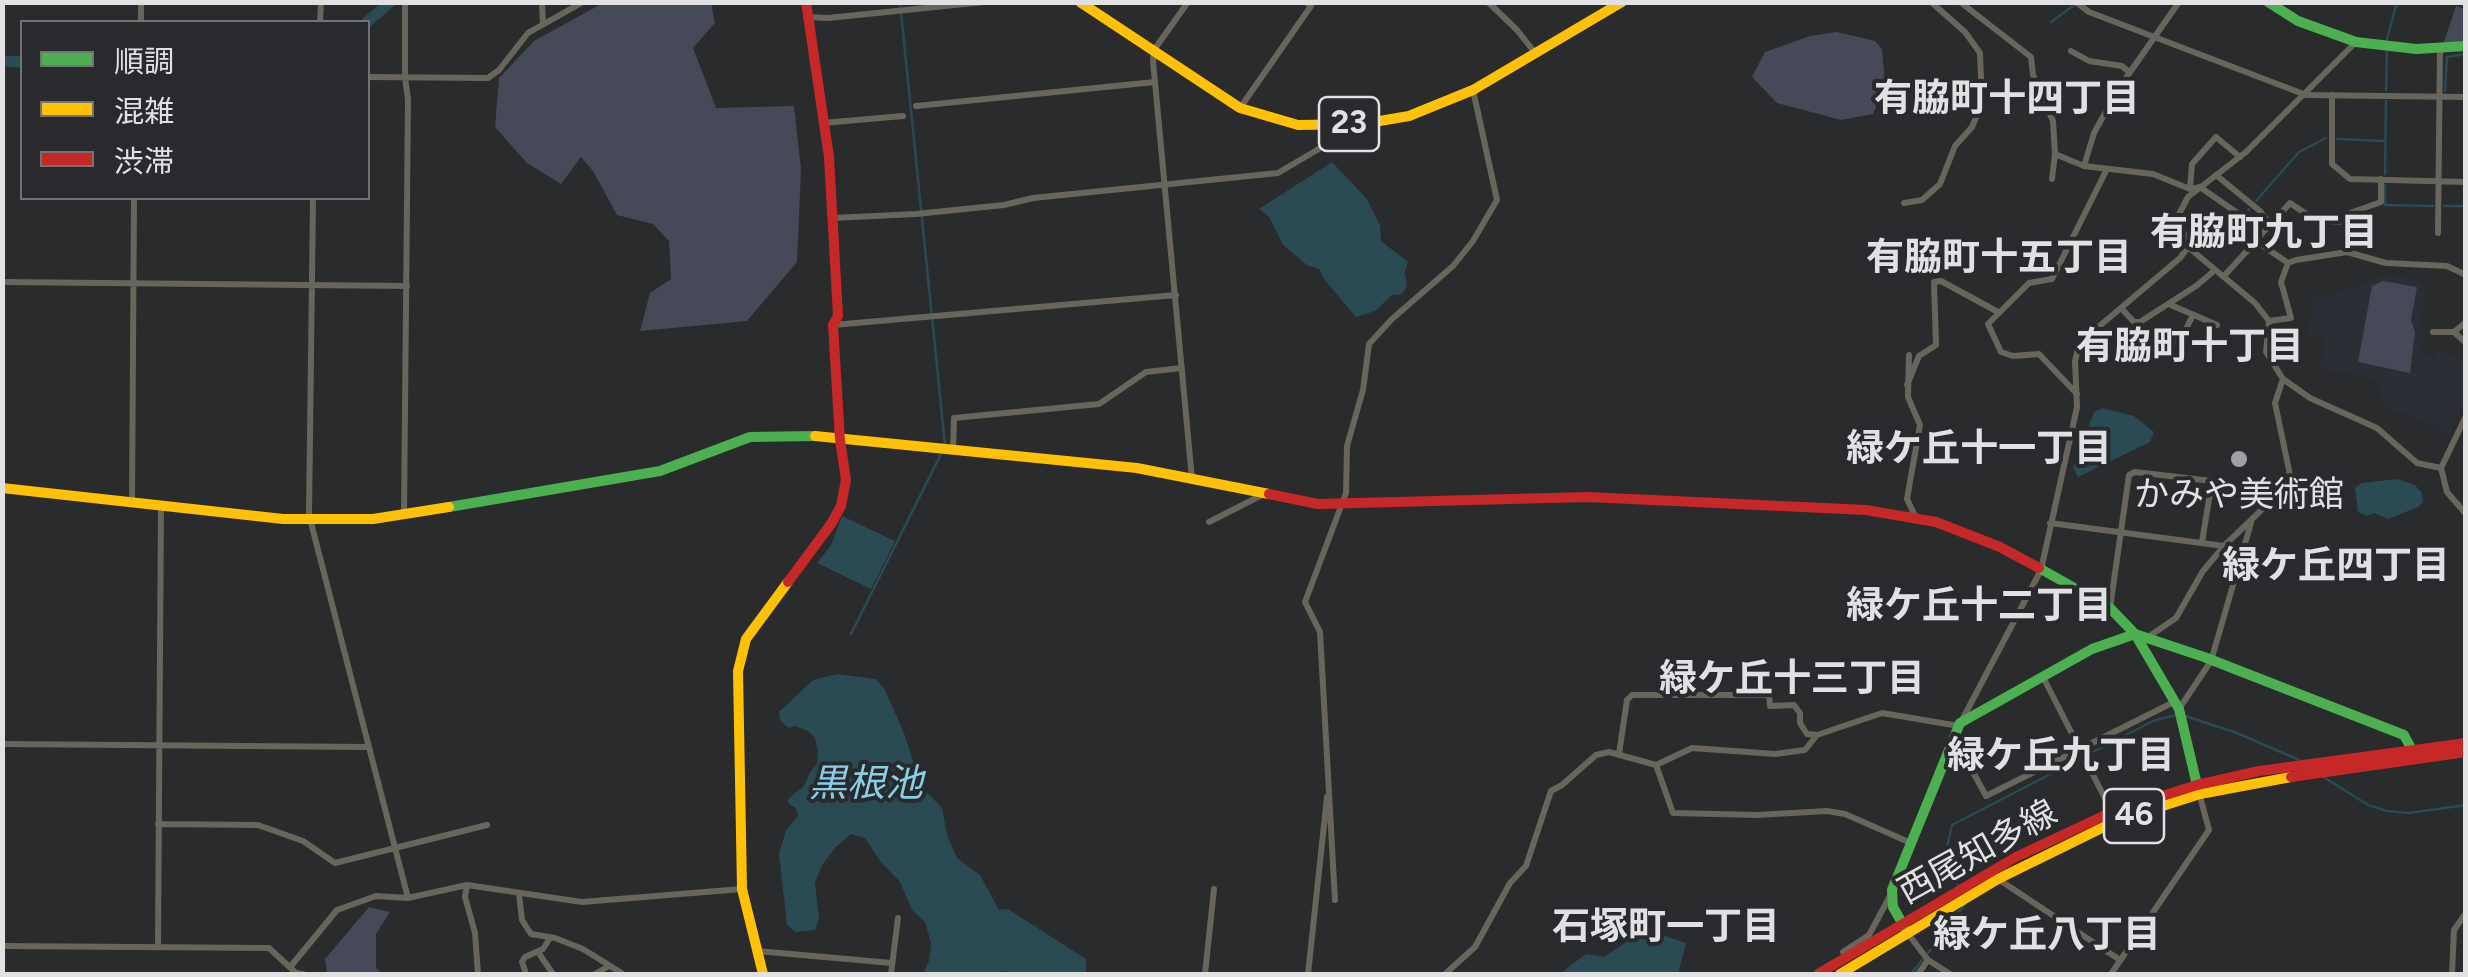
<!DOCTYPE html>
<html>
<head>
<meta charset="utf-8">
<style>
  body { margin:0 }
  #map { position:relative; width:2468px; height:977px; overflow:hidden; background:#2a2b2c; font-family:Figtree,"Noto Sans JP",sans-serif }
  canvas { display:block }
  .frame { position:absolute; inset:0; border:5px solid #e1e1e3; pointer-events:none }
  .legend { position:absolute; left:20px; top:20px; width:350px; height:180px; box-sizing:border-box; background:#292a2d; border:2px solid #737376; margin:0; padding:12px 18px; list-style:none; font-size:30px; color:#e1e1e3 }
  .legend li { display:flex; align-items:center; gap:20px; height:50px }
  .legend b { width:50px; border:2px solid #737376 }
</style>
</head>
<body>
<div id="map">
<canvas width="2468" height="977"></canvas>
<div class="frame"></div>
<ul class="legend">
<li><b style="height:12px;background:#4caf50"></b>順調</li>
<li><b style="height:12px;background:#ffc107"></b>混雑</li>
<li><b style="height:12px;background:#c62828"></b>渋滞</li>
</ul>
</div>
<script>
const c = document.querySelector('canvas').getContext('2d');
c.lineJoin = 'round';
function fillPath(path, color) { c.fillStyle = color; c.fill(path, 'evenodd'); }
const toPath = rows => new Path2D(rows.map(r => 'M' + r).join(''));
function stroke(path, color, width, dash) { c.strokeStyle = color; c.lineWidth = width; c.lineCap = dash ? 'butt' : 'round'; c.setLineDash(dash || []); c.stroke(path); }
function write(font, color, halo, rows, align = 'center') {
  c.font = font + ' Figtree,"Noto Sans JP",sans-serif'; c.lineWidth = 8; c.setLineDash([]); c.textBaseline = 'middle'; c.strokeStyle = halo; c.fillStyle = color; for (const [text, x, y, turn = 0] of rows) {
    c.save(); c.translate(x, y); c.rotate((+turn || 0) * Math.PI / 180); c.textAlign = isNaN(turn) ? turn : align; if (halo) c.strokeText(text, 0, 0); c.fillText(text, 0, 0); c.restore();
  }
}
fillPath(toPath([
  [2385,276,2420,279,2426,297,2419,320,2424,334,2421,351,2434,357,2437,351,2465,360,2465,402,2447,438,2443,430,2434,425,2383,407,2380,382,2376,379,2324,369,2320,364,2325,338,2307,335,2314,297,2328,296]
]), '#2c2e36');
fillPath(toPath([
  [603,3,711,3,715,23,693,48,716,108,794,106,801,169,797,262,747,321,640,331,650,293,671,279,669,241,653,224,617,215,593,171,581,157,561,184,527,163,495,127,499,78,534,41],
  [2456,6,2465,9,2465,42,2443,45],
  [1837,32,1875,41,1882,49,1885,84,1873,114,1841,120,1777,103,1752,77,1765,52,1810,36],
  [2383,281,2417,287,2411,320,2415,332,2410,373,2358,362,2372,286],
  [369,907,390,912,376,934,376,968,383,974,327,974,325,959]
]), '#464957');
fillPath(toPath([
  [1332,162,1367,199,1380,225,1381,241,1408,262,1405,272,1407,286,1402,294,1392,295,1375,311,1356,317,1324,279,1319,269,1307,265,1283,245,1269,217,1259,209],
  [2102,408,2134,416,2154,432,2150,442,2078,477,2073,467,2094,412],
  [2397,479,2415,485,2422,493,2423,502,2418,507,2388,519,2374,513,2367,516,2358,512,2355,488,2361,483],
  [842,516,895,541,871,589,817,563,831,545],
  [837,674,876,679,884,688,904,733,921,786,942,808,947,835,957,858,980,875,999,910,1008,909,1086,959,1086,974,1019,974,1002,971,998,974,923,974,929,961,931,943,925,922,912,910,900,882,880,861,865,838,851,834,835,848,822,865,815,883,819,918,815,930,795,932,787,924,779,854,786,830,798,816,796,808,789,804,788,799,804,786,810,772,817,764,818,751,815,738,808,731,795,726,789,728,780,721,779,712,813,680],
  [1650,926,1654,932,1686,943,1678,974,1568,974,1563,971,1586,954,1604,957]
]), '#2a4a54');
stroke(toPath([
  [900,2,945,445],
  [2051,22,2077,3],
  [2387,39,2397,2],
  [2386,90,2387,47],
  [2445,91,2447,57,2466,54],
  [2337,139,2384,141],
  [2385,174,2386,101],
  [2385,185,2385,205,2433,206],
  [2256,201,2299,152,2326,138],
  [2444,206,2466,206],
  [2246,215,2249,209],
  [851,634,942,452],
  [2185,716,2237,733,2299,760],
  [2322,776,2368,805,2387,811,2408,813,2466,805],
  [1958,885,1944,860,1952,825,2155,720,2177,715],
  [1928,953,1968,900],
  [1911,974,1923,959]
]), '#2a4a54', 2.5);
stroke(toPath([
  [367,22,390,2],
  [2,61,22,62]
]), '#2a4a54', 11);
stroke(toPath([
  [542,2,543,24],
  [1188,2,1154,50,1153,61,1192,479],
  [1488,2,1517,30,1536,54],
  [1960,2,2031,57,2033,75,2053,121,2055,154,2052,179],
  [2076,2,2089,12,2306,95,2466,97],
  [806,17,828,18,984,2],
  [141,22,141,2],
  [320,22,321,2],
  [2355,43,2246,152,2188,197,2178,216,2188,247,2255,303,2269,321,2266,352,2283,379,2310,398,2377,428,2417,463,2441,468],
  [2071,51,2089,61,2122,66,2129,72],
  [368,77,488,78,499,70,528,33,583,2],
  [2332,95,2332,164,2350,179,2466,182],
  [916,106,1155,82],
  [1240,108,1311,6,1306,2],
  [823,123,903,116],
  [2055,154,2084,166,2153,174,2190,189,2200,187,2243,217,2256,234,2256,241,2288,263],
  [2084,166,2094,133,2119,88,2179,2],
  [2216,175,2260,211,2269,223],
  [2190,188,2192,164,2216,137,2240,157],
  [313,198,309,515,408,898],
  [1904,203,1922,200,1940,184,1955,146,1972,127,1982,103,1980,53,1965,32,1931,2],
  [833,218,916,214,1004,205,1033,198,1278,173,1361,124],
  [2438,233,2440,49],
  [2258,238,2290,203,2315,220,2339,222,2350,213,2381,202,2381,179],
  [2224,276,2256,241],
  [2,282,407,286],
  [2171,305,2217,325],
  [2121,308,2134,322,2140,322,2149,361,2181,339,2193,315],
  [2269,321,2291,318,2281,282,2288,263,2296,260,2347,252,2386,263,2447,266,2466,275],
  [2140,322,2196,286,2214,271],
  [833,325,1176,295],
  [2433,332,2454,332,2466,343],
  [2454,332,2465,323],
  [1909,355,1908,397,1920,425,1907,499,1915,516],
  [1907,385,1919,356,1936,345,1934,282,1941,281,1998,312],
  [2077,394,2039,354,2013,356,2001,352,1988,324,2029,283,2052,279,2107,169],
  [2466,416,2441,468,2447,492,2466,514],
  [953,451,954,418,1099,404,1146,372,1182,368],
  [132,502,134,198],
  [404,514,408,99,405,78,405,2],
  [1209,522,1262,495],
  [2050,523,2224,546,2276,496,2290,475,2275,403,2283,379],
  [2110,608,2129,475,2135,472,2212,481,2202,542],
  [2148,637,2176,618,2203,571,2224,546],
  [2043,677,2112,812],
  [2179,709,2211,661,2251,523],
  [1961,722,2041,570,2077,407,2075,361,2078,349,2090,334,2180,258,2188,247],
  [1953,741,1980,746,1974,774,1986,796,2174,702],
  [2,744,368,747],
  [1619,754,1627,700,1632,695,1769,695,1770,706,1794,705,1800,713,1800,723,1807,734,1817,735],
  [1656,765,1673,813,1757,815,1827,811,1845,814,1911,843],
  [158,824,258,825,303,841,335,863,487,825],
  [1998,879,2120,960],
  [467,885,465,897,475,933,478,974],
  [519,894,522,920,531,934,555,938,583,949,623,974],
  [1335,900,1320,632,1305,602,1346,493,1347,446,1363,390,1369,344,1392,319,1453,266,1473,241,1497,200,1473,90],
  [1909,935,1928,960,1950,974],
  [2,946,269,948,296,973,303,974],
  [158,947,161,505],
  [757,951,892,963],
  [538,952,553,974],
  [1846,958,1843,952,1869,935,1890,896],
  [291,966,337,910,376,896,408,898,467,885,582,902,742,889],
  [526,974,522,962,525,957,543,949,550,938],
  [595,974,609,966],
  [891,974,898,918],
  [1205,974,1214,889],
  [1308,974,1327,797],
  [1445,974,1475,947,1510,883,1526,866,1551,791,1562,785,1596,755,1609,752,1656,765,1692,748,1775,754,1805,750,1817,735,1882,713,1959,726],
  [1918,974,1928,960],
  [2111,974,2209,830,2197,785],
  [2452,974,2454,930,2466,913]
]), '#68655c', 6);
stroke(toPath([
  [2268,2,2298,21,2356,42,2416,49,2466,46],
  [449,507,660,471,750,437,815,436],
  [2039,568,2110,608,2135,634,2204,657,2404,735,2412,750],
  [1905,928,1893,907,1892,890,1960,723,2092,649,2135,634,2179,709,2197,785]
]), '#4caf50', 10);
stroke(toPath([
  [1080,2,1240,108,1298,125,1362,124,1409,116,1473,90,1622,2],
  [815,436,1137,468,1269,494],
  [2,488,283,519,373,519,449,507],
  [763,974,742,889,738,671,746,639,788,582],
  [1840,974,1998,879,2116,821,2200,794,2291,777]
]), '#ffc107', 10);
stroke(toPath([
  [1269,494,1318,504,1588,497,1866,510,1936,522,2000,547,2039,568],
  [788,582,831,524,841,506,846,480,840,440,833,325,838,316,829,157,806,2],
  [2291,777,2466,752],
  [1818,974,2016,857,2112,812,2197,785,2259,771,2466,743]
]), '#c62828', 10);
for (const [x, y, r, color] of [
  [2239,459,10,"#a1a1a3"]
]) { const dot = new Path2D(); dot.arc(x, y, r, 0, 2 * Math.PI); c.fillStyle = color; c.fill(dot); stroke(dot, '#292a2d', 4); }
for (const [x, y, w] of [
  [1349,124,60],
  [2134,816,60]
]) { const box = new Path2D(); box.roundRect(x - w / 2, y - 27, w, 54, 8); c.fillStyle = '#292a2d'; c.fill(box); stroke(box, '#e1e1e3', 2.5); }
write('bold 32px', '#e1e1e3', null, [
  ["23",1349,124],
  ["46",2134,816]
]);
write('35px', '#e1e1e3', '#292a2d', [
  ["かみや美術館",2239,496]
]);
write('35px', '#e1e1e3', '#292a2d', [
  ["西尾知多線",1978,853,-29]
]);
write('bold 38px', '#e1e1e3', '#292a2d', [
  ["有脇町十四丁目",2007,100],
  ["有脇町九丁目",2264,234],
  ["有脇町十五丁目",1999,259],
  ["有脇町十丁目",2190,348],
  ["緑ケ丘十一丁目",1979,450],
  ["緑ケ丘四丁目",2336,567],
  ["緑ケ丘十二丁目",1979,607],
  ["緑ケ丘十三丁目",1792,680],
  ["緑ケ丘九丁目",2061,757],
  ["石塚町一丁目",1666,928],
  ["緑ケ丘八丁目",2047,936]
]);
write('italic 38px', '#89cee4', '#292a2d', [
  ["黒根池",866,785]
]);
</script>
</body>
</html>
